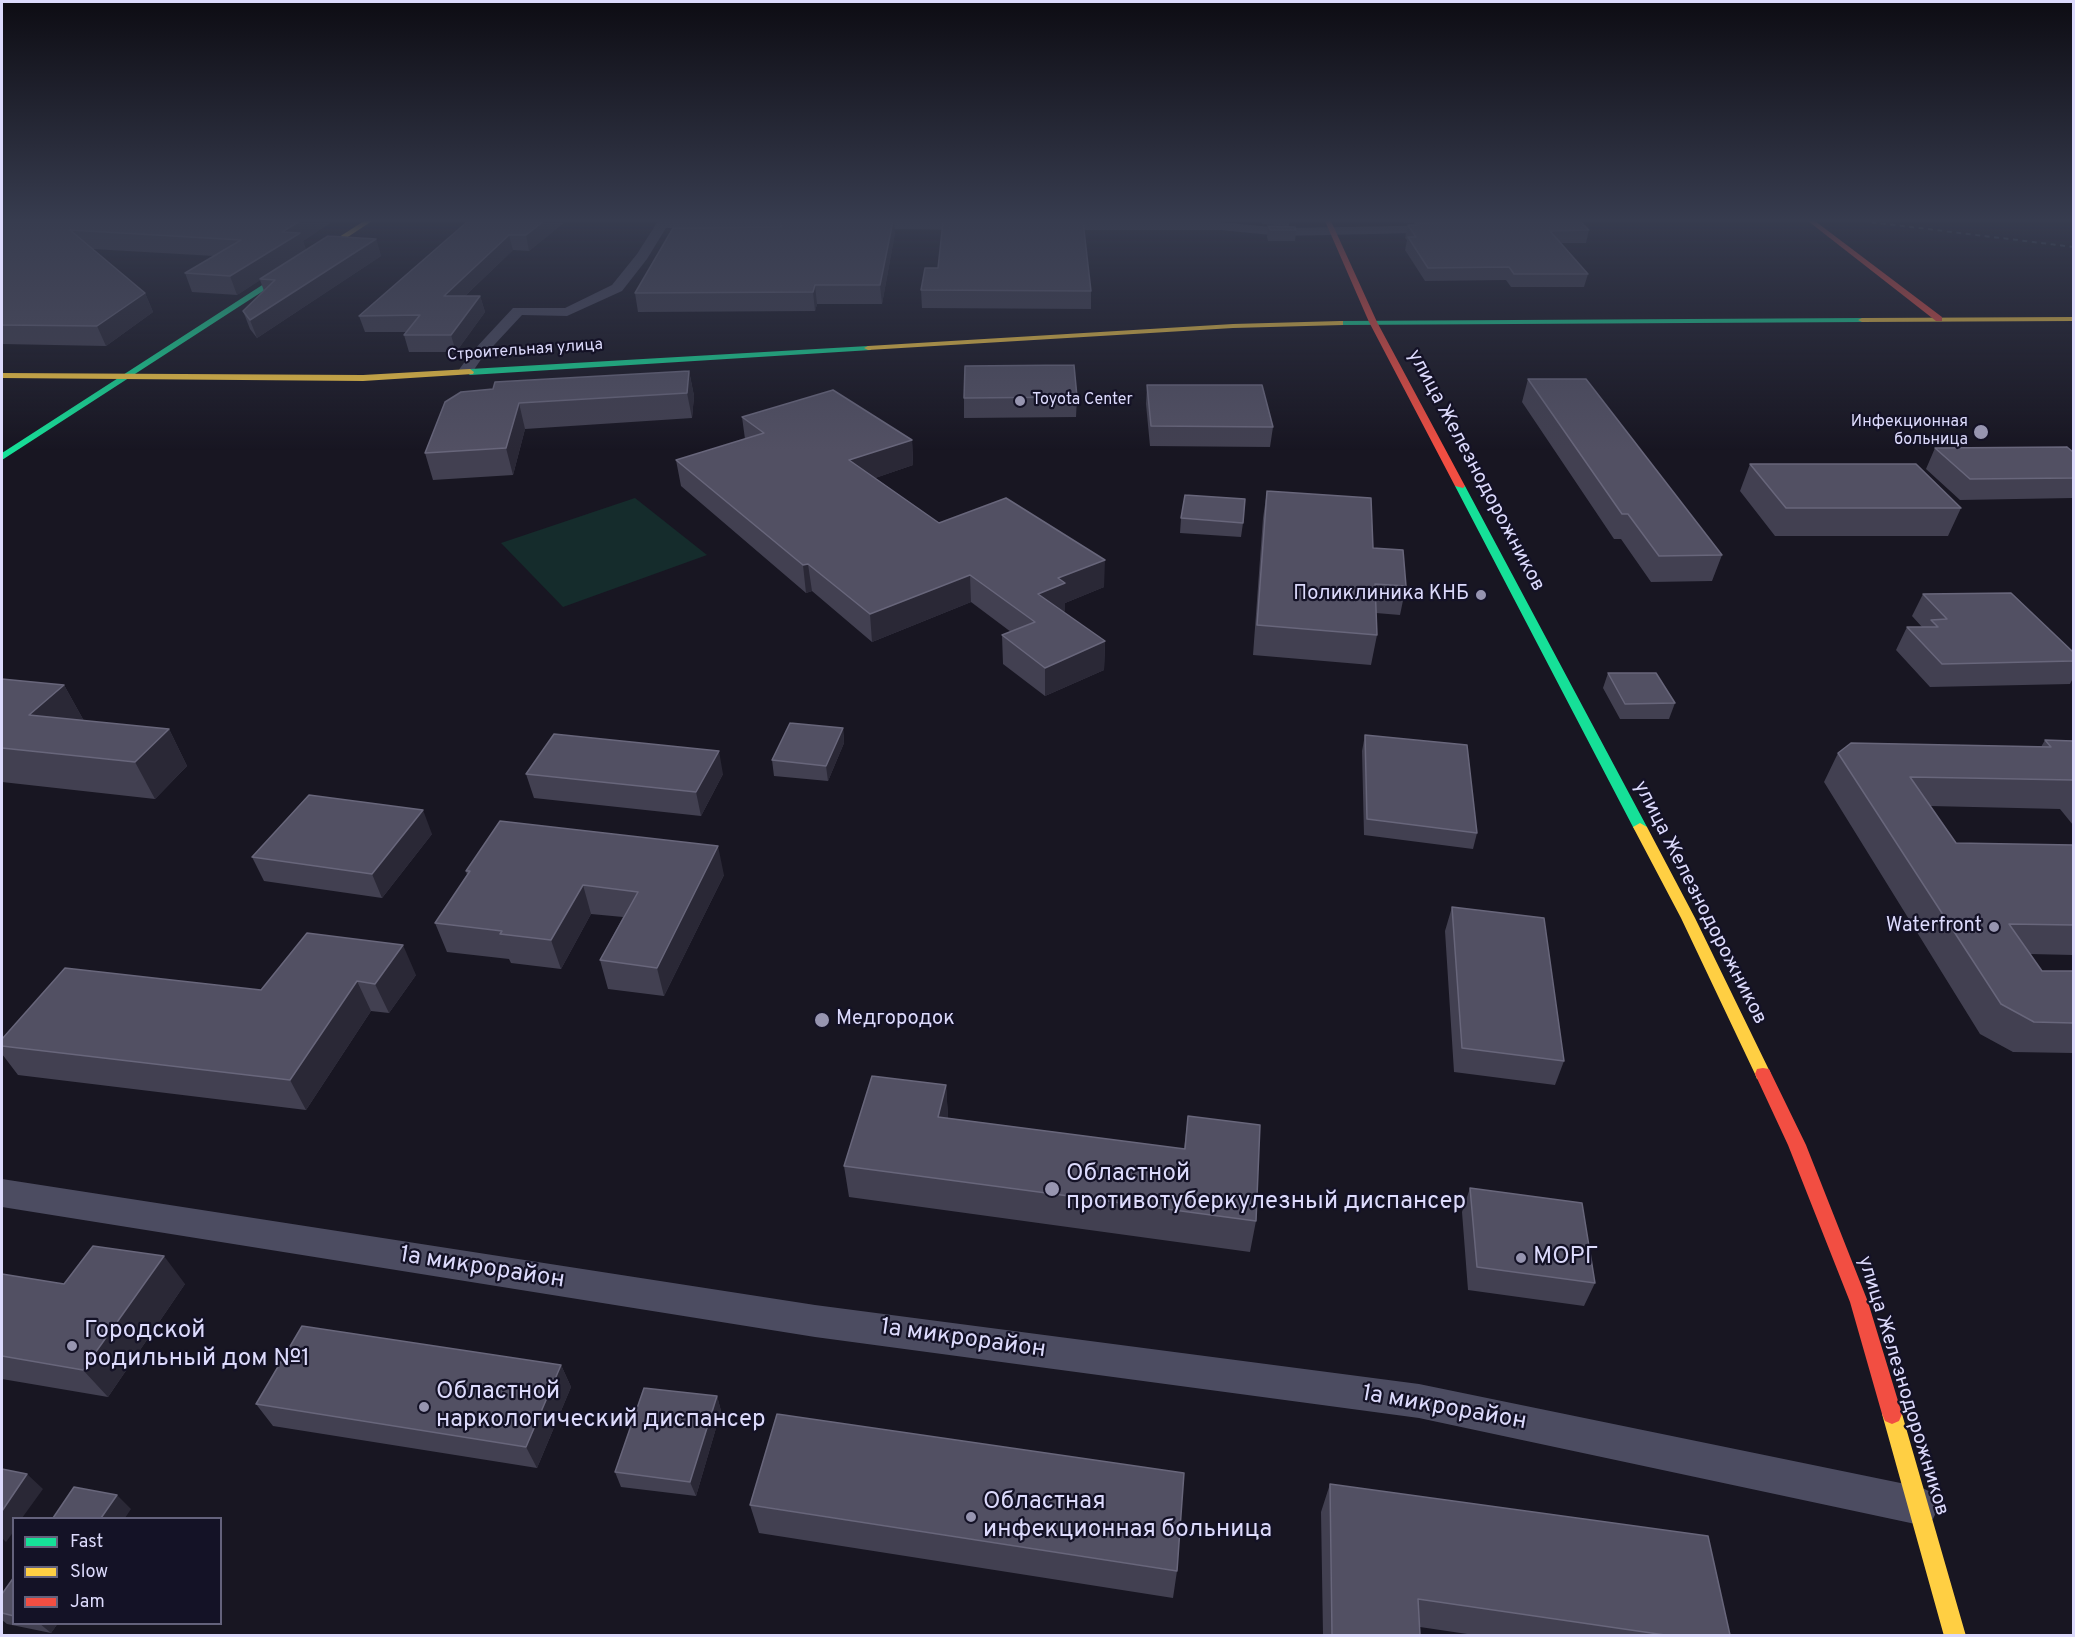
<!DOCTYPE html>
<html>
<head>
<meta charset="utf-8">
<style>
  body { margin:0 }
  #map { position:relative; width:2075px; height:1637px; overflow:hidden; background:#181622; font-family:Overpass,sans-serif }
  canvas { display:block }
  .frame { position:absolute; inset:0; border:3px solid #dcdafc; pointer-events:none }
  .legend { position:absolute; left:12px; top:1517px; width:210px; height:108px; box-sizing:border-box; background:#141226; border:2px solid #64627c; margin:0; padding:8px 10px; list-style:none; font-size:18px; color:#dcdafc }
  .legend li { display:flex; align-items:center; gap:12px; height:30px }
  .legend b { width:30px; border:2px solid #64627c }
</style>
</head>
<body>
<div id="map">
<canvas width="2075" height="1637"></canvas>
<div class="frame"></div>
<ul class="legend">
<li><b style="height:8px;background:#16e098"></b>Fast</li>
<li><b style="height:8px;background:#ffcf43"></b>Slow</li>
<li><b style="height:8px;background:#f24e42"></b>Jam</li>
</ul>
</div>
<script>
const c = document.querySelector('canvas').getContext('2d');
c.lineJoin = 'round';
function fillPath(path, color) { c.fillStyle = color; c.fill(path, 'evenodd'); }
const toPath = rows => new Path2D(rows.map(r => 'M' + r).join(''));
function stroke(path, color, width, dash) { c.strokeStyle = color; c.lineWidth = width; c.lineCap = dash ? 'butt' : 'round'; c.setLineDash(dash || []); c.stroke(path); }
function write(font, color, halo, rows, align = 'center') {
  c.font = font + ' Overpass,sans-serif'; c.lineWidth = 4.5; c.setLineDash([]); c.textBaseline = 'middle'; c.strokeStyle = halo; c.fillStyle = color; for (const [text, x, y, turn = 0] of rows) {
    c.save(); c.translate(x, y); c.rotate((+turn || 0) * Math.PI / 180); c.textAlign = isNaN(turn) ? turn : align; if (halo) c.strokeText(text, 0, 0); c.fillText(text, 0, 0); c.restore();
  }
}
fillPath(toPath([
  [635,498,707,555,563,607,501,543]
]), '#152c2c');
fillPath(toPath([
  [658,221,812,221,818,225,812,229,666,228,647,259,622,291,567,316,522,315,482,358,471,374,461,374,458,371,472,352,513,308,565,308,612,285,637,254,658,221],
  [1456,221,1468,221,1472,228,1466,232,1281,236,1220,230,1051,230,1045,226,1051,222,1220,222,1281,228,1458,225,1456,221],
  [862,222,974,222,980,226,974,230,858,229,858,223,862,222],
  [2,1179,815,1305,1419,1384,1920,1487,1933,1493,1939,1506,1933,1519,1920,1525,1419,1418,815,1337,2,1207,2,1179]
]), '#4c4c61');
fillPath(toPath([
  [301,260,308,262,2,460,2,453,301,260],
  [1862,318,1866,320,1865,322,1340,325,1336,323,1340,321,1862,318],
  [868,346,871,346,871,350,470,375,466,372,470,369,868,346],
  [1460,483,1465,486,1647,827,1645,830,1635,830,1633,827,1455,486,1460,483]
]), '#16e098');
fillPath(toPath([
  [364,221,372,221,307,264,300,262,364,221],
  [2074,317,2074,321,1862,322,1858,320,1862,318,2074,317],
  [1340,321,1343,321,1343,325,1233,328,868,350,864,348,868,346,1233,324,1340,321],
  [470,369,474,372,473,374,363,381,2,378,2,373,363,375,470,369],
  [1640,823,1647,827,1695,918,1771,1074,1769,1079,1763,1080,1757,1079,1755,1074,1681,918,1633,827,1640,823],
  [1892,1404,1899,1407,1902,1414,1966,1636,1944,1636,1882,1414,1885,1407,1892,1404]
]), '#ffcf43');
fillPath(toPath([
  [1325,221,1331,221,1377,322,1465,486,1463,488,1455,486,1369,322,1325,221],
  [1808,221,1815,221,1942,317,1942,321,1936,321,1808,221],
  [1763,1068,1769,1069,1806,1145,1868,1302,1902,1414,1899,1421,1892,1424,1885,1421,1882,1414,1850,1302,1788,1145,1755,1074,1757,1069,1763,1068]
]), '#f24e42');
stroke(toPath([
  [1862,221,2074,247]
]), '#465a68', 2, [5, 4.5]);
fillPath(toPath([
  [2,221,333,221,303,241,306,250,376,239,381,256,257,338,250,329,243,311,264,291,260,280,237,295,192,292,185,273,214,256,92,249,145,293,153,312,106,346,2,344],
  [468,221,566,221,529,251,513,250,465,296,480,296,485,312,456,352,409,352,404,335,406,332,365,332,359,316],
  [1261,221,1289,221,1289,226,1262,224],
  [1403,221,1455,221,1454,222,1404,223],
  [1468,222,1589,230,1586,243,1561,243,1588,274,1584,287,1511,287,1506,280,1425,281,1405,250,1407,240,1405,238,1408,225,1415,225,1415,223],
  [1268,226,1296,230,1295,241,1268,241,1267,237],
  [895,233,882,304,817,304,815,311,638,312,635,293],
  [938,268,1091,291,1091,309,922,308,921,290],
  [689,371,694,396,692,418,525,429,513,475,433,480,425,453,445,402],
  [1528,379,1722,555,1712,581,1651,582,1621,539,1614,539,1522,402],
  [1147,385,1273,427,1270,447,1150,446,1146,404],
  [1077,397,1076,417,964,418,964,398],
  [742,417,912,440,913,465,875,478,939,523,1104,587,1065,603,1065,611,1063,612,1105,641,1104,670,1045,696,1003,664,1002,635,1011,632,971,602,872,642,812,591,806,593,681,486,676,460,745,439],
  [1935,448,2073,452,2073,498,1960,500,1926,469],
  [1750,464,1961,508,1948,536,1775,536,1740,491],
  [1267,491,1373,548,1406,586,1400,615,1376,613,1377,635,1371,665,1253,655,1263,518],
  [1181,518,1243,523,1241,537,1180,533],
  [1923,594,2073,652,2073,678,2070,684,1930,687,1896,650,1907,627,1922,627,1912,616],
  [1608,673,1675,703,1669,719,1620,719,1603,688],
  [2,680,64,685,84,721,169,729,187,766,155,799,2,782],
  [843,728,844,743,828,781,774,776,772,760],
  [1365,735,1477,833,1473,849,1364,835,1362,751],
  [2045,740,2073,741,2073,825,2060,809,1930,806,1956,843,2073,845,2073,955,2030,954,2042,971,2073,971,2073,1053,2013,1052,1980,1034,1824,782,1838,753,2041,747],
  [526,774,723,774,701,816,534,798],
  [432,834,382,898,264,881,252,857],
  [466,871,724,875,664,996,608,989,600,960,623,917,591,914,561,969,511,963,509,959,447,952,435,923,467,875],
  [1452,907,1564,1061,1555,1085,1454,1072,1445,931],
  [416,975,389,1013,371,1011,306,1110,18,1075,2,1054,2,1039,261,990],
  [946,1085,948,1118,1184,1149,1188,1116,1256,1221,1250,1252,849,1197,844,1166],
  [1470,1188,1595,1283,1584,1306,1468,1290,1462,1212],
  [2,1274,64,1284,185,1284,108,1397,2,1379],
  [561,1365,571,1387,537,1468,273,1426,256,1404],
  [717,1396,721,1411,696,1496,621,1487,615,1472],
  [1330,1484,1730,1635,1474,1635,1420,1627,1420,1635,1323,1635,1321,1512],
  [750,1505,1177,1571,1173,1598,759,1533],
  [14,1577,14,1623,58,1623,51,1633,7,1624,2,1620,2,1594]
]), '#424051');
fillPath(toPath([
  [300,221,333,221,303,241,306,251,237,295,230,276,282,232],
  [544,221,566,221,529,251,526,235],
  [893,221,894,221,895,233,882,304,880,285],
  [509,235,513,250,448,312,444,296],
  [376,239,381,256,257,338,250,320],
  [815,285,817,304,815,311,813,292],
  [145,293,153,312,106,346,97,326],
  [480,296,485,312,456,352,451,335],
  [689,371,694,396,692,418,687,393],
  [519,403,525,429,513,475,506,448],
  [912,440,913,465,852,486,849,460],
  [1105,560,1104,587,1065,603,1065,611,1038,622,1038,594,1058,578],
  [808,564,812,591,806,593,803,565],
  [970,575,971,602,872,642,870,614],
  [1105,641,1104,670,1045,696,1045,668],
  [64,685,84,721,29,715],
  [843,728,844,743,828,781,826,766],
  [169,729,187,766,155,799,135,762],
  [719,751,723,774,701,816,696,792],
  [423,810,432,834,382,898,372,874],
  [718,846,724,875,664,996,657,968],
  [583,885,591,914,561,969,551,940],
  [403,945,416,975,389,1013,375,984],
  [357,981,371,1011,306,1110,290,1080],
  [946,1085,948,1117,941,1148,938,1117],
  [164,1256,185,1284,108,1397,83,1370],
  [561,1365,571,1387,537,1468,526,1447],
  [717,1396,721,1411,696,1496,690,1482],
  [27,1474,43,1489,22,1518,14,1518,14,1531,6,1542,2,1538,2,1511],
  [117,1495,131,1509,125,1518,101,1518],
  [39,1623,58,1623,51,1633]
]), '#2a2836');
const building = toPath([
  [2,221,300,221,282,232,300,233,230,276,185,273,241,240,70,230,145,293,97,326,2,325,2,221],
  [468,221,544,221,526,235,509,235,444,296,480,296,451,335,404,335,420,315,359,316,468,221],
  [781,221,893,221,880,285,815,285,813,292,635,293,673,228,781,227,781,221],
  [943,221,1083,221,1091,291,921,290,925,268,938,268,943,221],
  [1469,221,1580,221,1589,230,1550,231,1588,274,1514,274,1509,267,1428,268,1408,237,1416,237,1408,225,1417,225,1415,223,1468,222,1469,221],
  [1268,226,1295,227,1296,230,1270,230,1268,226],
  [328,236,376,239,250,320,243,311,275,280,260,279,328,236],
  [1074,365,1077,397,964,398,965,366,1074,365],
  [689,371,687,393,519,403,506,448,425,453,445,402,461,392,493,389,495,382,689,371],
  [1528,379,1586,379,1722,555,1659,556,1628,514,1622,514,1528,379],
  [1147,385,1262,385,1273,427,1151,426,1147,385],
  [833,390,912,440,849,460,939,523,1006,498,1105,560,1058,578,1065,583,1038,594,1105,641,1045,668,1002,635,1035,622,970,575,870,614,808,564,803,565,676,460,764,433,742,417,833,390],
  [2067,447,2073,452,2073,478,1970,479,1935,448,2067,447],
  [1750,464,1916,464,1961,508,1786,508,1750,464],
  [1267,491,1371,498,1373,548,1403,550,1406,586,1375,584,1377,635,1257,625,1267,491],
  [1185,495,1245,499,1243,523,1181,518,1185,495],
  [2011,593,2073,652,2073,661,1942,664,1907,627,1938,627,1931,620,1947,619,1923,594,2011,593],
  [1608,673,1656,673,1675,703,1625,704,1608,673],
  [2,679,64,685,29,715,169,729,135,762,2,748,2,679],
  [790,723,843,728,826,766,772,760,790,723],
  [554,734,719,751,696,792,526,774,554,734],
  [1365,735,1467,745,1477,833,1367,819,1365,735],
  [2045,740,2073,741,2073,780,1910,777,1956,843,2073,845,2073,925,2009,924,2042,971,2073,971,2073,1023,2034,1022,2001,1004,1838,753,1851,743,2051,747,2045,740],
  [309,795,423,810,372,874,252,857,309,795],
  [500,821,718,846,657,968,600,960,638,892,583,885,551,940,500,934,502,931,435,923,470,871,466,871,500,821],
  [1452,907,1544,918,1564,1061,1462,1048,1452,907],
  [307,933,403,945,375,984,357,981,290,1080,2,1046,2,1039,65,968,261,990,307,933],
  [872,1076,946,1085,938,1117,1185,1149,1188,1116,1260,1125,1256,1221,844,1166,872,1076],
  [1470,1188,1582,1203,1595,1283,1477,1267,1470,1188],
  [93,1246,164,1256,83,1370,2,1356,2,1274,64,1284,93,1246],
  [302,1326,561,1365,526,1447,256,1404,302,1326],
  [644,1388,717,1396,690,1482,615,1472,644,1388],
  [777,1414,1184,1473,1177,1571,750,1505,777,1414],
  [2,1469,27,1474,2,1511,2,1469],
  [1330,1484,1708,1536,1730,1635,1665,1635,1418,1599,1420,1635,1332,1635,1330,1484],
  [74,1487,117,1495,101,1518,53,1518,74,1487],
  [14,1577,14,1616,2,1613,2,1594,14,1577]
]);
fillPath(building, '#525063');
stroke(building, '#68667b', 1.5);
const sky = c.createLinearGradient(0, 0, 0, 450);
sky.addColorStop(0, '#0d0c13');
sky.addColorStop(0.49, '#373c4f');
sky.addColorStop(1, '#373c4f00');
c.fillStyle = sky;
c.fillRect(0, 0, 2075, 450);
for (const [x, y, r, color] of [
  [1020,401,6,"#9795b0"],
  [1981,432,8,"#9795b0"],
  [1481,595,6,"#9795b0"],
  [1994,927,6,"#9795b0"],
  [822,1020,8,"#9795b0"],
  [1052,1189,8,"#9795b0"],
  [1521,1258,6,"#9795b0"],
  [72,1346,6,"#9795b0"],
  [424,1407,6,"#9795b0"],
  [971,1517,6,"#9795b0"]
]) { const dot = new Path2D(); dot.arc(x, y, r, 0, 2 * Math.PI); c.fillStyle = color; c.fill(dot); stroke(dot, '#141226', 2); }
write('16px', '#dcdafc', '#141226', [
  ["Строительная улица",525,351,-4]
]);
write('16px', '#dcdafc', '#141226', [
  ["Toyota Center",1032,401],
  ["Инфекционная",1968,423,"right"],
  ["больница",1968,441,"right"]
], 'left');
write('20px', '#dcdafc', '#141226', [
  ["улица Железнодорожников",1475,471,62],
  ["улица Железнодорожников",1699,903,63],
  ["улица Железнодорожников",1902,1386,73]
]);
write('20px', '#dcdafc', '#141226', [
  ["Поликлиника КНБ",1469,595],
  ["Waterfront",1982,927],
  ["Медгородок",836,1020,"left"]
], 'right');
write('24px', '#dcdafc', '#141226', [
  ["Областной",1066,1175],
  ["противотуберкулезный диспансер",1066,1203],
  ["МОРГ",1533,1258],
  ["Городской",84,1332],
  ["родильный дом №1",84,1360],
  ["Областной",436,1393],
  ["наркологический диспансер",436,1421],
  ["Областная",983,1503],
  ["инфекционная больница",983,1531]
], 'left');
write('24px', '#dcdafc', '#141226', [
  ["1а микрорайон",482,1269,9],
  ["1а микрорайон",963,1340,8],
  ["1а микрорайон",1444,1409,10]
]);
</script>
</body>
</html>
